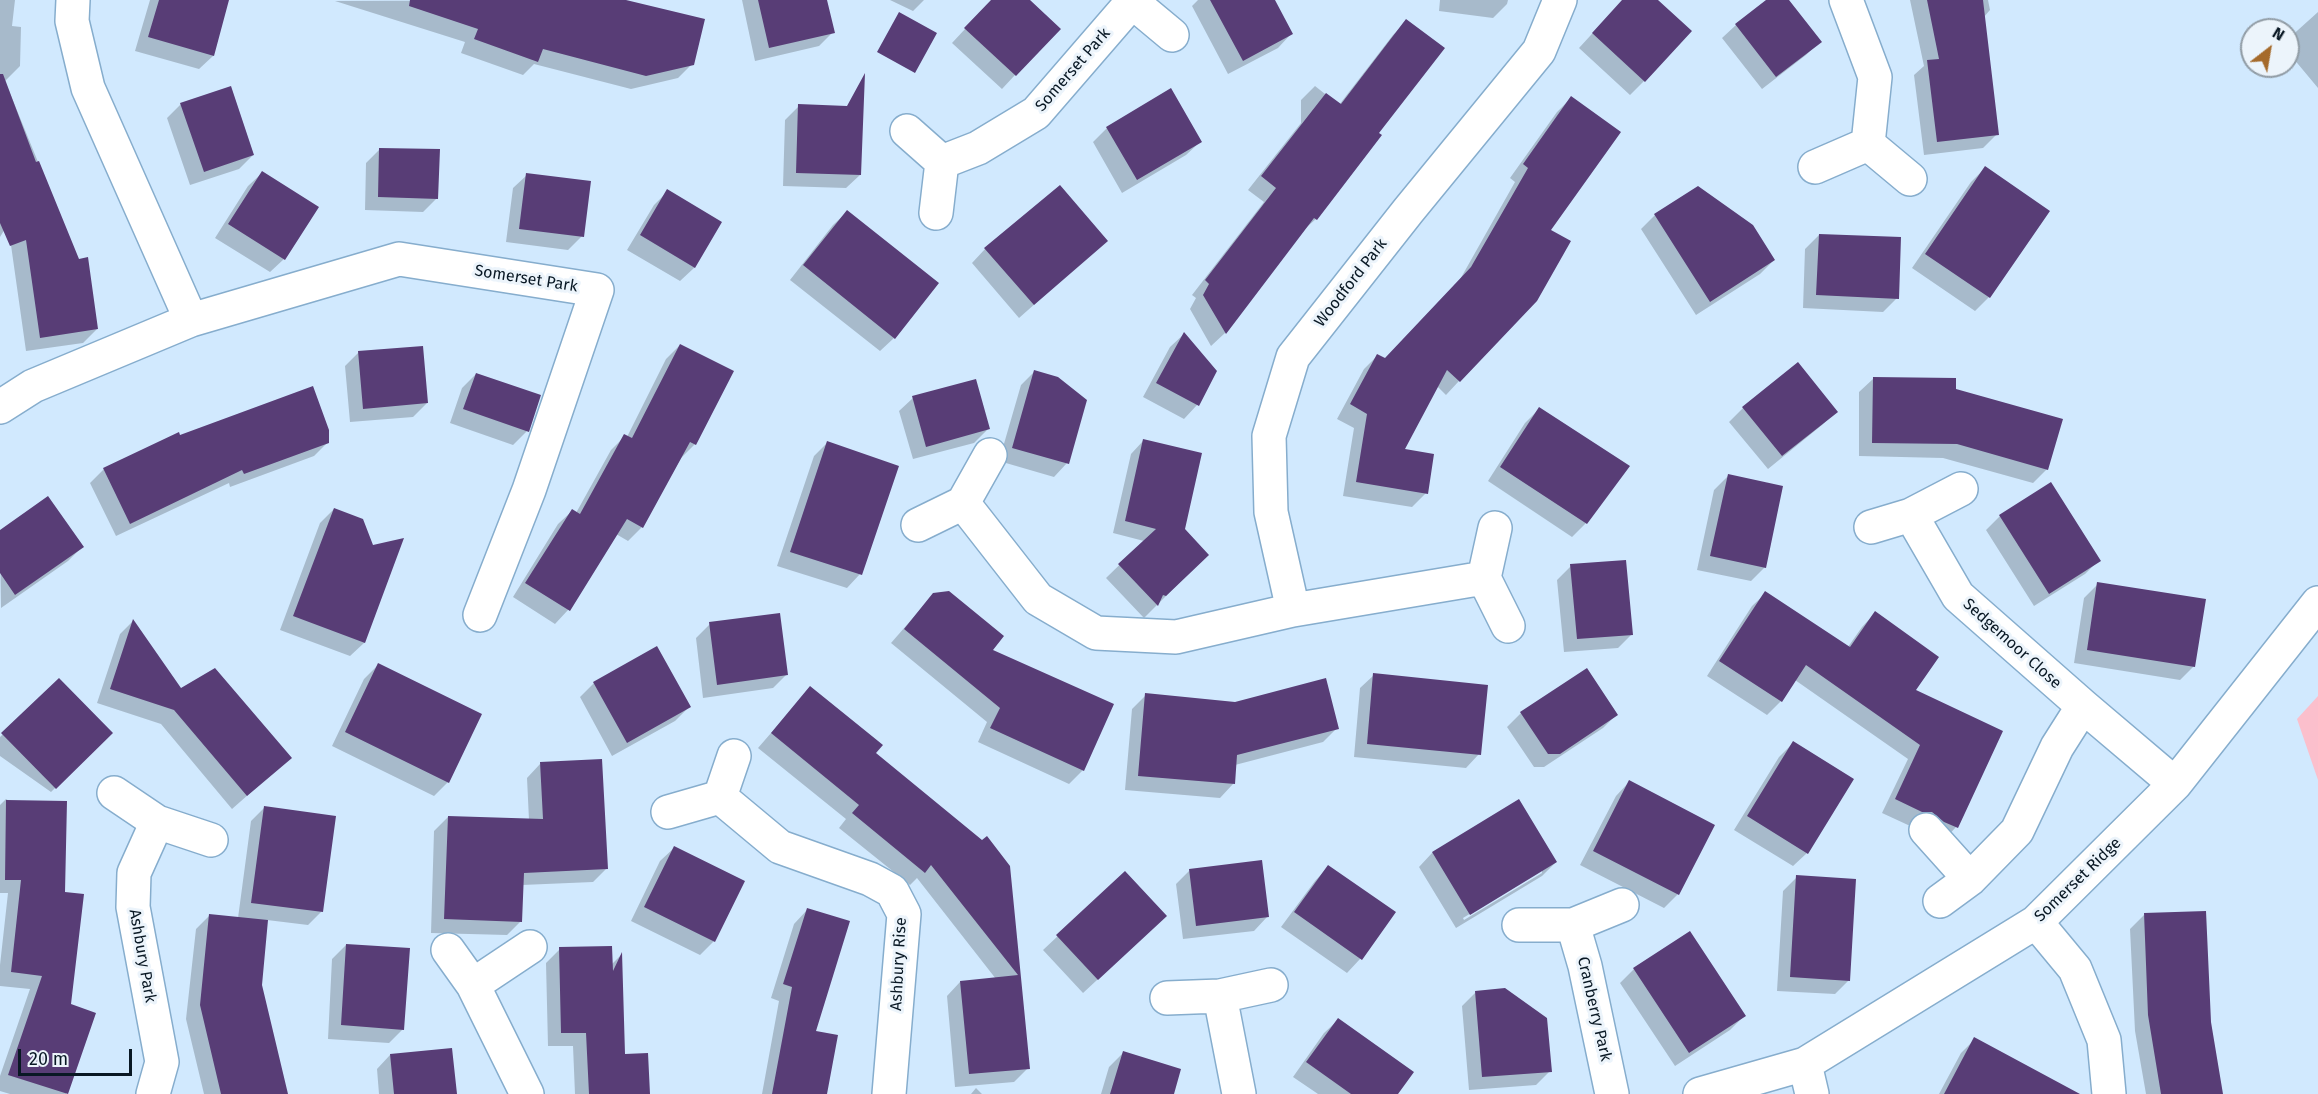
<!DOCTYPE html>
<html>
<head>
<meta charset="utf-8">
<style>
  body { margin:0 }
  #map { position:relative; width:2318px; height:1094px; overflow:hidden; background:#d1e9fe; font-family:"Fira Sans",sans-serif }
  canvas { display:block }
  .north { position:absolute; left:2240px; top:18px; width:60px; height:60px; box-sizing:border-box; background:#ecf4fb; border:2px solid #919ca5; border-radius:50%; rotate:31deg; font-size:16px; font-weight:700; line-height:24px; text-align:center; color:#091824 }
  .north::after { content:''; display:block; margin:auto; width:21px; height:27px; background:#a56a2b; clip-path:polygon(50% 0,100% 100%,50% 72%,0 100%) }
  .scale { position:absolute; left:18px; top:1049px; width:114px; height:27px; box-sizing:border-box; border:3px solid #091824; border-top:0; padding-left:8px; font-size:18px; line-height:21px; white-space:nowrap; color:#091824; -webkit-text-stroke:4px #ecf4fb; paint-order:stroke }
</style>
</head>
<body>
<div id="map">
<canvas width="2318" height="1094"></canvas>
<div class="north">N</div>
<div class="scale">20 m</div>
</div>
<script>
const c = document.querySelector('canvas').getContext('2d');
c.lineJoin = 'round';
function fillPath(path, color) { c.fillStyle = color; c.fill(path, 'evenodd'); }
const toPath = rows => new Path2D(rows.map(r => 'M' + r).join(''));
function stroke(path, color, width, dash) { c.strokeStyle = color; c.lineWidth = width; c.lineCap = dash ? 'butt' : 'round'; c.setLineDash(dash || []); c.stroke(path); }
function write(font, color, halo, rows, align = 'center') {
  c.font = font + ' "Fira Sans",sans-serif'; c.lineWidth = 6; c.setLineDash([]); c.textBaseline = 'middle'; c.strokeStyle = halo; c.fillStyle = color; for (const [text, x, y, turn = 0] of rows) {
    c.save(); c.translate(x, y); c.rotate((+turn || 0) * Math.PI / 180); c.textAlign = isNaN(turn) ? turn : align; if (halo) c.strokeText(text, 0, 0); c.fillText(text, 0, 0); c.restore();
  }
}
fillPath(toPath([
  [2318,696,2318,780,2297,719]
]), '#fbbfcc');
fillPath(toPath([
  [0,0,15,0,12,26,21,27,20,66,5,81,78,260,97,329,83,343,26,351,8,224,0,237],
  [150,0,228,0,213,56,199,69,135,51],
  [620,0,692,64,678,78,631,89,534,64,523,75,461,53,465,42,335,1],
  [826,0,833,32,819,46,755,61,742,0],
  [890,0,924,0,913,11],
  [992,0,1027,0,1015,75,1002,89,952,43],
  [1198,0,1273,0,1291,34,1278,48,1228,74,1192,6],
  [1440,0,1508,0,1507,4,1493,18,1439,11],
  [1623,0,1656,0,1644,81,1630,95,1579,48],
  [1768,0,1787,0,1820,41,1806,55,1762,89,1722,38,1736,25],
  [1910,0,1988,0,1990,10,1983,18,1997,134,1983,148,1924,155,1914,75,1924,66],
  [2318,12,2318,88,2288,52,2288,39],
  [1407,21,1377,134,1316,219,1301,232,1225,333,1211,346,1190,309,1196,298,1192,295,1264,202,1248,190,1301,123,1301,100,1315,86,1339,105,1393,35],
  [1170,90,1200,142,1186,155,1122,193,1093,142,1107,128],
  [1571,98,1459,381,1446,395,1437,386,1402,451,1426,493,1412,507,1343,496,1354,428,1337,419,1364,369,1377,356,1385,360,1458,283,1515,182,1510,178,1557,112],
  [181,104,253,155,239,169,190,185,167,118],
  [799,106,860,175,846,188,783,186,785,120],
  [380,149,437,198,423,212,365,210,366,163],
  [1985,168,1989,297,1975,311,1912,268,1971,182],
  [262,173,284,259,270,272,215,238,248,186],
  [527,175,582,236,568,250,506,242,513,188],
  [668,191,720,223,694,268,680,281,627,250,654,205],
  [847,212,894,338,880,351,790,280,833,225],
  [1655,215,1774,260,1760,274,1696,315,1641,229],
  [1819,235,1897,298,1883,312,1803,308,1805,249],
  [1106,241,1019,318,972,263,985,249],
  [1184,334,1215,371,1197,405,1184,419,1143,397,1170,347],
  [680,345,695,444,681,458,642,527,628,541,616,534,568,610,555,624,513,597,558,524,572,511,576,513,611,450,625,436,627,437,666,359],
  [359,352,427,403,413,417,350,422,345,366],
  [1798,365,1836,411,1822,425,1768,469,1729,422,1743,408],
  [1035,371,1067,463,1054,477,999,461,1021,385],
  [476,374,527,431,513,445,450,423,462,388],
  [1873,379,2047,469,2033,483,1943,458,1859,456,1859,392],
  [913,398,988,429,974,443,913,459,899,411],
  [1539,409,1586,523,1572,537,1488,481,1525,423],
  [180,437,328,442,314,456,230,487,229,483,116,536,90,483,104,469],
  [1143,441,1183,530,1194,568,1144,618,1106,578,1144,541,1113,533,1131,454],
  [827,443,860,574,847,588,777,566,814,456],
  [1728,476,1765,567,1751,581,1697,570,1714,490],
  [334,509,372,547,402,540,364,643,350,656,280,630,320,523],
  [2000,516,2099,560,2085,574,2034,606,1986,530],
  [0,532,82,547,68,561,1,608],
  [1571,566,1632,634,1618,648,1564,652,1557,580],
  [2098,584,2194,666,2180,680,2074,663,2084,598],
  [1766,593,1848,647,1862,627,1875,613,1913,691,2001,732,1956,827,1943,841,1918,826,1908,825,1882,813,1908,759,1795,680,1781,701,1767,715,1707,676,1752,606],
  [933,595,991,650,1083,770,1069,784,978,742,987,722,891,643],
  [133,621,181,690,290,758,232,809,161,724,97,703,120,634],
  [710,624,787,674,773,688,703,698,696,638],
  [378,665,448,782,434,796,332,746,364,679],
  [1587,670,1617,714,1603,728,1544,767,1534,767,1507,727,1521,713],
  [1374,675,1479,754,1466,768,1354,757,1360,688],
  [59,680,111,733,51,792,0,756,0,737],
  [594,683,689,707,675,721,612,756,580,697],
  [810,688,874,753,1009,867,1028,1068,1014,1082,955,1087,947,996,960,982,996,979,917,878,910,885,839,828,846,819,758,748],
  [1146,695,1337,728,1323,742,1235,765,1233,784,1220,798,1125,790,1132,709],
  [1793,743,1807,853,1793,866,1734,830,1779,757],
  [540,764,606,869,593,882,522,885,521,921,507,935,431,933,434,831,448,817,529,820,527,778],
  [1629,782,1678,894,1664,908,1580,865,1616,796],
  [6,799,65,835,64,893,70,1005,94,1013,66,1094,10,1094,0,1091,0,1076,30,989,0,986,0,965,8,893,0,893,0,805],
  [1519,801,1556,862,1542,876,1456,928,1419,867,1432,853],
  [1542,870,1542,873,1464,920,1463,918],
  [264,808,322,911,308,925,267,920,260,985,287,1094,204,1094,186,1019,196,929,210,915,238,918,251,821],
  [674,848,714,941,700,955,631,921,660,861],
  [1328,867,1394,912,1360,959,1347,973,1281,927,1315,881],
  [1190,870,1267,917,1254,931,1183,939,1176,884],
  [1125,873,1151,930,1083,993,1043,950],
  [1797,877,1849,980,1835,994,1777,991,1783,891],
  [807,910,814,1032,826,1094,762,1094,779,1001,771,998,794,924],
  [2144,915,2210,1023,2221,1094,2146,1094,2135,1031,2130,929],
  [346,945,403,1029,389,1043,328,1039,332,959],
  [560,949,611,965,621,955,623,1056,649,1094,575,1094,573,1046,548,1046,546,963],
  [1634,969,1744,1016,1730,1030,1675,1066,1620,983],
  [1476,992,1550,1071,1536,1085,1469,1090,1462,1006],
  [1338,1020,1396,1094,1318,1094,1293,1077,1324,1033],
  [1975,1039,2076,1094,1939,1094,1961,1053],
  [1123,1053,1172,1094,1101,1094,1109,1067],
  [390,1055,455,1094,379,1094,377,1069],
  [976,1088,982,1094,971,1094]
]), '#0003');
fillPath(toPath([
  [159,0,229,0,214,56,148,37],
  [410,0,626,0,705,19,694,65,646,76,543,49,538,62,474,39,478,29,409,6],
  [758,0,827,0,835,33,769,48],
  [991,0,1030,0,1061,29,1016,76,964,28],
  [1210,0,1275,0,1293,34,1243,61],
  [1622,0,1658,0,1692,31,1645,82,1592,33],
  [1766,0,1789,0,1822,42,1776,77,1735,24],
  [1927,0,1983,0,1999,135,1937,142,1927,60,1939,59],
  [899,12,937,33,915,73,877,52],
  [1406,19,1445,48,1379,133,1382,135,1317,220,1314,218,1226,334,1203,295,1209,284,1205,280,1276,188,1261,176,1326,93,1341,104],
  [865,73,861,175,796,173,798,104,847,106],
  [0,74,3,74,36,162,39,161,79,259,88,257,98,329,40,338,26,240,10,246,0,223],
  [231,86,254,155,204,172,180,103],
  [1171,88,1202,142,1137,180,1106,127],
  [1571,96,1621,132,1551,230,1571,241,1537,301,1460,382,1447,370,1405,449,1434,454,1428,494,1356,482,1367,414,1350,404,1377,354,1385,358,1471,267,1528,168,1523,164],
  [379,148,440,149,438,199,378,197],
  [1985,166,2050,211,1990,298,1925,254],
  [262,171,319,207,285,260,228,224],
  [526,173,591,181,584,237,519,229],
  [1060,185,1108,241,1034,305,984,248],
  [1698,186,1753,225,1775,260,1710,302,1654,214],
  [667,189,722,222,695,268,640,235],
  [847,210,939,283,895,339,803,265],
  [1819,234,1901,237,1899,299,1816,295],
  [1184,332,1217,371,1199,406,1156,383],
  [680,344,734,371,696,445,690,442,643,528,627,519,570,611,525,583,572,509,580,514,624,434,632,438],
  [423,346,428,403,363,409,358,351],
  [1798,362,1838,412,1782,456,1742,407],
  [1034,370,1058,377,1087,400,1069,464,1012,448],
  [476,373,541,395,529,432,463,409],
  [1873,377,1956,378,1956,389,2063,419,2048,470,1957,444,1872,443],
  [976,379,990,429,926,447,912,396],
  [313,386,329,430,329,443,244,474,242,470,130,524,103,468,179,432,180,435],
  [1539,407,1630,466,1587,524,1500,467],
  [1143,439,1202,453,1185,529,1209,555,1166,596,1163,595,1158,606,1118,564,1156,529,1125,521],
  [827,441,899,466,862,575,790,552],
  [1728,474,1783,486,1766,568,1710,556],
  [2051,482,2101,561,2049,594,1999,515],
  [48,496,84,547,15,595,0,573,0,530],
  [334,508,363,519,373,545,404,538,365,643,293,616],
  [1626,560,1633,635,1577,639,1570,564],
  [2097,582,2206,599,2195,667,2087,650],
  [949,591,1004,636,993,650,1114,704,1084,771,990,728,1000,708,904,629,933,593],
  [1765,591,1850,647,1875,611,1939,657,1916,690,2003,731,1958,828,1944,822,1932,812,1922,812,1895,799,1920,745,1806,665,1782,702,1719,661],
  [780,613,788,675,717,685,709,622],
  [133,619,181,688,215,668,292,758,247,796,174,710,110,689],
  [657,646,691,707,627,743,593,682],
  [378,663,482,714,449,783,345,732],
  [1587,668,1618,715,1560,754,1548,754,1520,712],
  [1373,673,1488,685,1481,755,1367,744],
  [59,678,113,733,56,789,1,733],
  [1326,678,1339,729,1237,755,1235,784,1138,776,1145,693,1235,702],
  [810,686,883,745,876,753,982,840,987,836,1010,866,1030,1069,969,1074,960,981,1018,975,931,865,925,873,852,813,859,805,771,733],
  [1793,741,1854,779,1808,854,1747,816],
  [602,759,608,869,524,873,522,922,444,919,448,816,543,819,540,762],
  [1629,780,1715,825,1679,895,1593,851],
  [1519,799,1557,862,1470,915,1432,852],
  [6,800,67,801,65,892,84,894,71,1004,96,1013,68,1094,8,1075,42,976,11,972,21,880,5,880],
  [264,806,336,816,323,912,251,903],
  [674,846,745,881,715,942,644,907],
  [1262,860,1269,917,1196,926,1189,869],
  [1328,865,1396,912,1362,960,1294,912],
  [1125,871,1167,916,1098,980,1056,935],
  [1796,875,1856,879,1850,981,1790,977],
  [807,908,850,921,816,1031,838,1035,827,1094,772,1094,792,987,783,984],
  [2206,911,2211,1022,2223,1094,2161,1094,2148,1015,2144,913],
  [209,914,268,920,262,985,288,1094,221,1094,200,1005],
  [1690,931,1746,1016,1689,1053,1633,968],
  [346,944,410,948,404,1030,341,1025],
  [612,946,613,971,622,952,625,1054,648,1053,650,1094,589,1094,586,1033,561,1033,559,947],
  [1505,988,1547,1018,1552,1072,1482,1077,1475,991],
  [1338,1018,1414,1072,1398,1094,1351,1094,1306,1062],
  [1974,1037,2080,1094,1944,1094],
  [452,1048,457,1094,394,1094,390,1054],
  [1123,1051,1181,1069,1174,1094,1110,1094]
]), '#583d76');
const minor = toPath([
  [73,0,72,21,88,88,191,320],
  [1130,0,1172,35],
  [1846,0,1875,77,1868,144],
  [907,131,942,162,936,213],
  [942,162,978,148,1036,113,1132,2],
  [1815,167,1868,144,1910,179],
  [0,407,33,386,191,320,399,259,597,290,529,490,480,615],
  [963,503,1038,599,1096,633,1176,637,1293,610,1484,578],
  [1911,515,1958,596,2083,706,2175,784],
  [918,525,963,503,990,455],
  [1871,527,1911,515,1961,489],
  [1495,528,1484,578,1508,626],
  [1293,610,1271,512,1269,436,1293,357,1408,211,1539,51,1560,0],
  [114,793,157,822,211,840],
  [720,797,734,756],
  [668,812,720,797,780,847,870,879,892,891,904,914,889,1094],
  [1926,830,1970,879],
  [1940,901,1970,879,2017,831,2057,747,2083,706],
  [2036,922,2075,969,2104,1040,2109,1094],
  [1519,925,1573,925,1622,905],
  [1573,925,1585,966,1612,1094],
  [448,950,473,985,527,1094],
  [473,985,530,947],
  [1220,996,1239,1094],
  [1167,998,1220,996,1271,985],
  [1805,1064,1812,1094],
  [153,1094,162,1062,133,907,134,873,157,822],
  [1700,1094,1805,1064,2036,922,2175,784,2318,603]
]);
stroke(minor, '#86adcd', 36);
stroke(minor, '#fff', 33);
write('16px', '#091824', '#ecf4fb', [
  ["Somerset Park",1073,70,-49],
  ["Somerset Park",526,279,9],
  ["Woodford Park",1351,283,-52],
  ["Sedgemoor Close",2012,644,42],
  ["Somerset Ridge",2078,880,-44],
  ["Ashbury Park",142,956,80],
  ["Ashbury Rise",899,964,-87],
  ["Cranberry Park",1594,1009,77]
]);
</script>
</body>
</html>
